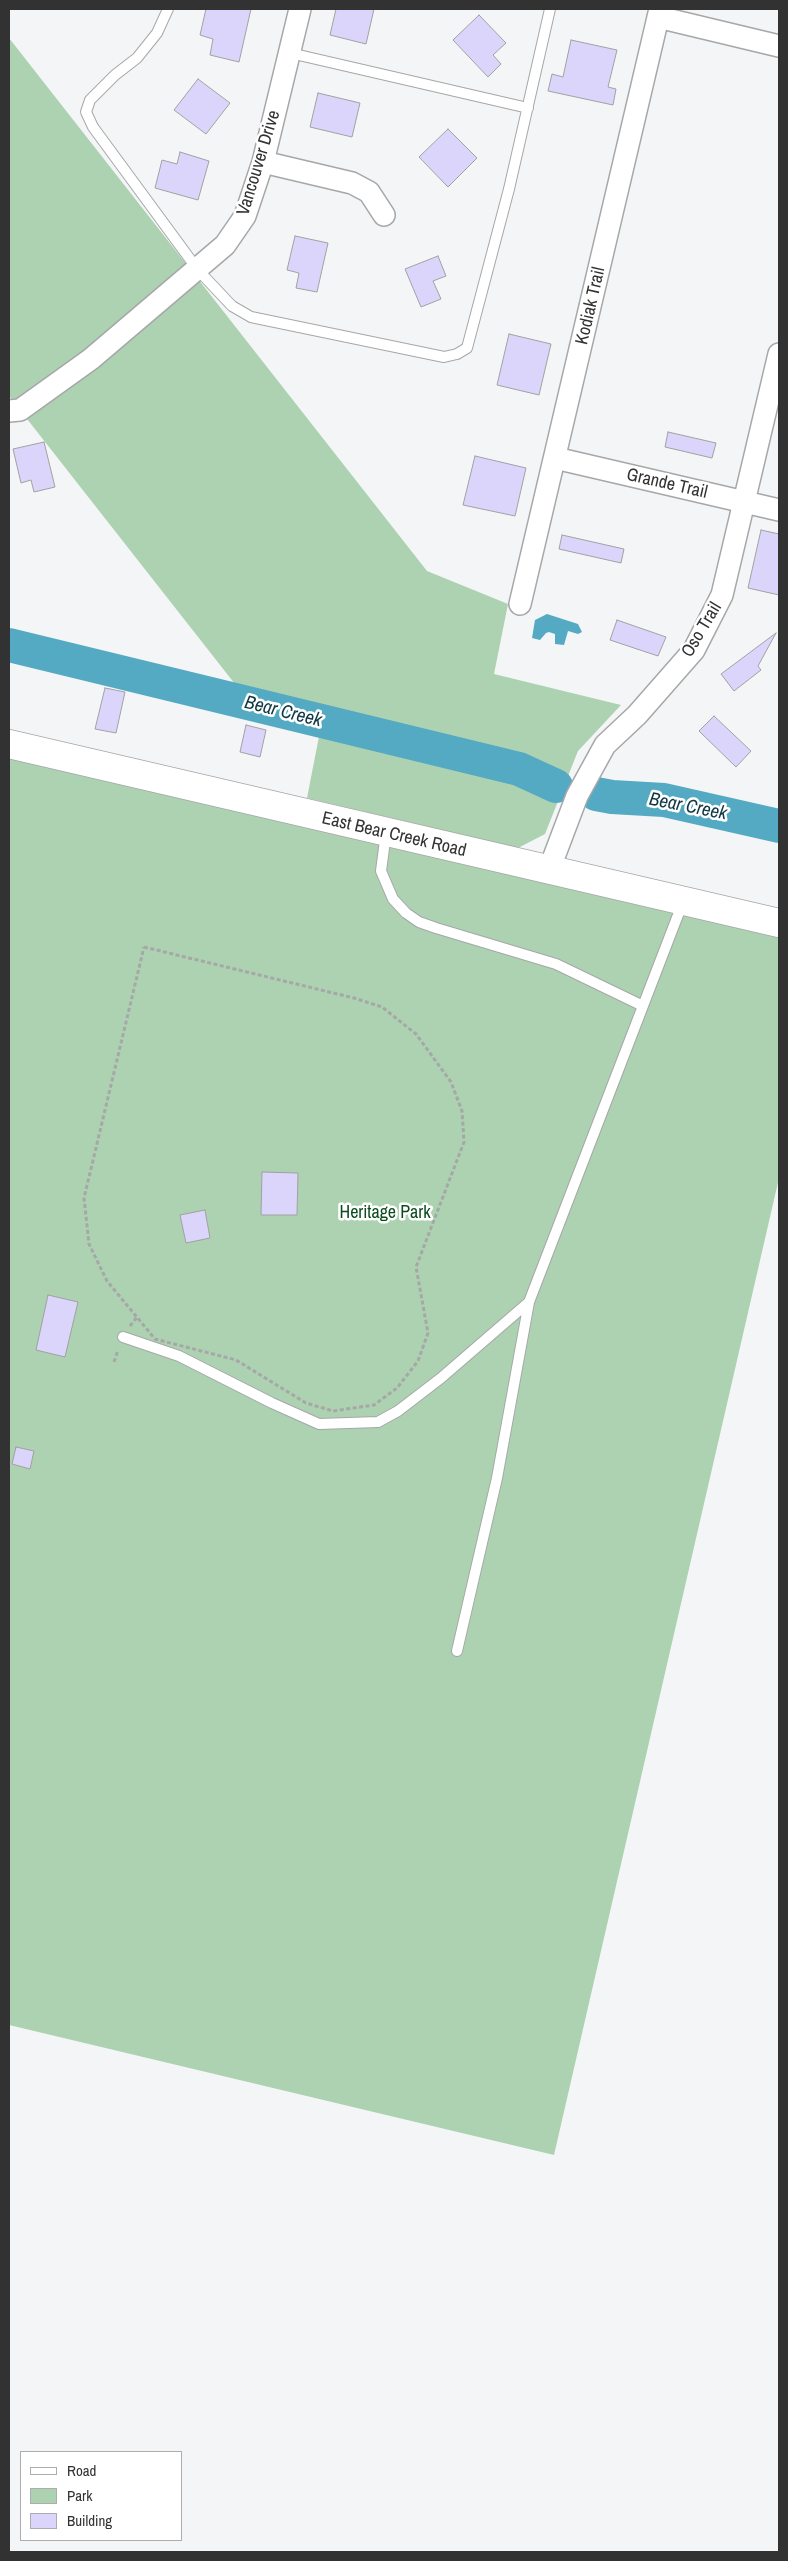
<!DOCTYPE html>
<html>
<head>
<meta charset="utf-8">
<style>
  body { margin:0 }
  #map { position:relative; width:788px; height:2561px; overflow:hidden; background:#f4f5f6; font-family:"Archivo Narrow",sans-serif }
  canvas { display:block }
  .frame { position:absolute; inset:0; border:10px solid #323232; pointer-events:none }
  .legend { position:absolute; left:20px; top:2451px; width:162px; height:90px; box-sizing:border-box; background:#fff; border:1px solid #adadad; margin:0; padding:6px 9px; list-style:none; font-size:15px; color:#323232 }
  .legend li { display:flex; align-items:center; gap:10px; height:25px }
  .legend b { width:25px; border:1px solid #adadad }
</style>
</head>
<body>
<div id="map">
<canvas width="788" height="2561"></canvas>
<div class="frame"></div>
<ul class="legend">
<li><b style="height:6px;background:#fff"></b>Road</li>
<li><b style="height:14px;background:#add2b2"></b>Park</li>
<li><b style="height:14px;background:#dbd4fb"></b>Building</li>
</ul>
</div>
<script>
const c = document.querySelector('canvas').getContext('2d');
c.lineJoin = 'round';
function fillPath(path, color) { c.fillStyle = color; c.fill(path, 'evenodd'); }
const toPath = rows => new Path2D(rows.map(r => 'M' + r).join(''));
function stroke(path, color, width, dash) { c.strokeStyle = color; c.lineWidth = width; c.lineCap = dash ? 'butt' : 'round'; c.setLineDash(dash || []); c.stroke(path); }
function write(font, color, halo, rows, align = 'center') {
  c.font = font + ' "Archivo Narrow",sans-serif'; c.lineWidth = 5; c.setLineDash([]); c.textBaseline = 'middle'; c.strokeStyle = halo; c.fillStyle = color; for (const [text, x, y, turn = 0] of rows) {
    c.save(); c.translate(x, y); c.rotate((+turn || 0) * Math.PI / 180); c.textAlign = isNaN(turn) ? turn : align; if (halo) c.strokeText(text, 0, 0); c.fillText(text, 0, 0); c.restore();
  }
}
fillPath(toPath([
  [9,38,427,571,508,604,494,674,621,705,578,751,545,834,518,848,307,798,322,721,242,693,9,396],
  [9,737,779,918,779,1178,554,2155,9,2025]
]), '#add2b2');
fillPath(toPath([
  [547,614,578,624,582,632,578,634,568,631,564,645,555,644,555,634,549,632,546,633,540,640,532,638,535,620]
]), '#54aac3');
stroke(toPath([
  [9,645,519,769,556,786],
  [596,794,612,797,664,800,779,826]
]), '#54aac3', 34);
const building = toPath([
  [206,9,251,9,239,62,210,55,213,39,200,35,206,9],
  [336,9,374,9,366,44,330,35,336,9],
  [479,15,506,43,493,55,501,64,488,77,453,40,479,15],
  [571,40,617,50,608,87,616,89,613,105,548,91,552,74,563,77,571,40],
  [198,79,230,103,206,134,174,110,198,79],
  [318,93,360,103,352,137,310,127,318,93],
  [448,129,477,158,448,187,419,157,448,129],
  [180,152,209,161,198,200,155,188,162,160,177,164,180,152],
  [295,236,328,243,317,292,296,288,299,273,287,270,295,236],
  [438,256,446,276,433,281,441,299,421,307,405,269,438,256],
  [509,334,551,344,539,395,497,385,509,334],
  [668,432,716,443,712,458,665,447,668,432],
  [44,442,55,487,34,492,31,480,21,483,13,449,44,442],
  [475,456,526,468,515,516,463,505,475,456],
  [761,530,779,534,779,595,748,588,761,530],
  [562,535,624,549,621,563,559,549,562,535],
  [617,620,666,637,658,656,610,640,617,620],
  [776,633,758,666,761,670,734,691,721,674,776,633],
  [105,688,125,692,116,733,95,729,105,688],
  [714,716,751,751,736,767,699,731,714,716],
  [246,725,266,730,260,757,240,752,246,725],
  [262,1172,298,1173,297,1215,261,1215,262,1172],
  [205,1210,210,1238,186,1243,180,1215,205,1210],
  [48,1295,78,1302,65,1357,36,1350,48,1295],
  [16,1447,34,1451,30,1469,12,1464,16,1447]
]);
fillPath(building, '#dbd4fb');
stroke(building, '#a1a1a2', 1);
const service = toPath([
  [168,9,157,33,137,58,115,75,90,100,86,112,93,127,198,270,232,306,251,317,444,357,457,354,467,348,509,189,550,9],
  [290,53,528,108],
  [386,833,381,871,393,899,406,913,419,922,436,928,556,964,641,1005],
  [123,1337,179,1356,272,1403,319,1424,378,1422,398,1411,441,1378,529,1302],
  [457,1651,497,1478,529,1302,683,902]
]);
const minor = toPath([
  [658,17,779,46],
  [263,162,352,183,369,192,384,215],
  [9,411,20,410,91,359,225,245,245,216,263,162,300,9],
  [555,458,779,510],
  [520,604,660,9],
  [549,870,577,796,605,745,637,715,694,650,722,595,779,354]
]);
const secondary = toPath([
  [9,744,779,923]
]);
stroke(service, '#a6a7a8', 12);
stroke(minor, '#a6a7a8', 24);
stroke(secondary, '#a6a7a8', 30);
stroke(toPath([
  [144,947,354,998,382,1007,416,1034,451,1082,462,1111,464,1142,416,1267,428,1333,418,1361,397,1388,374,1405,333,1411,306,1403,236,1360,155,1339,107,1281,89,1244,84,1198,144,947],
  [130,1326,137,1317],
  [114,1362,118,1350]
]), '#a6a7a7', 3, [4, 2.5]);
stroke(service, '#fff', 10);
stroke(minor, '#fff', 21);
stroke(secondary, '#fff', 28);
write('18px', '#323232', '#fff', [
  ["Vancouver Drive",259,163,-73],
  ["Kodiak Trail",591,306,-77],
  ["Grande Trail",667,484,13],
  ["Oso Trail",702,630,-59],
  ["East Bear Creek Road",394,835,13]
]);
write('18px', '#0c4b1e', '#fff', [
  ["Heritage Park",385,1213]
]);
write('italic 19px', '#0f3843', '#fff', [
  ["Bear Creek",283,712,14],
  ["Bear Creek",688,807,11]
]);
</script>
</body>
</html>
